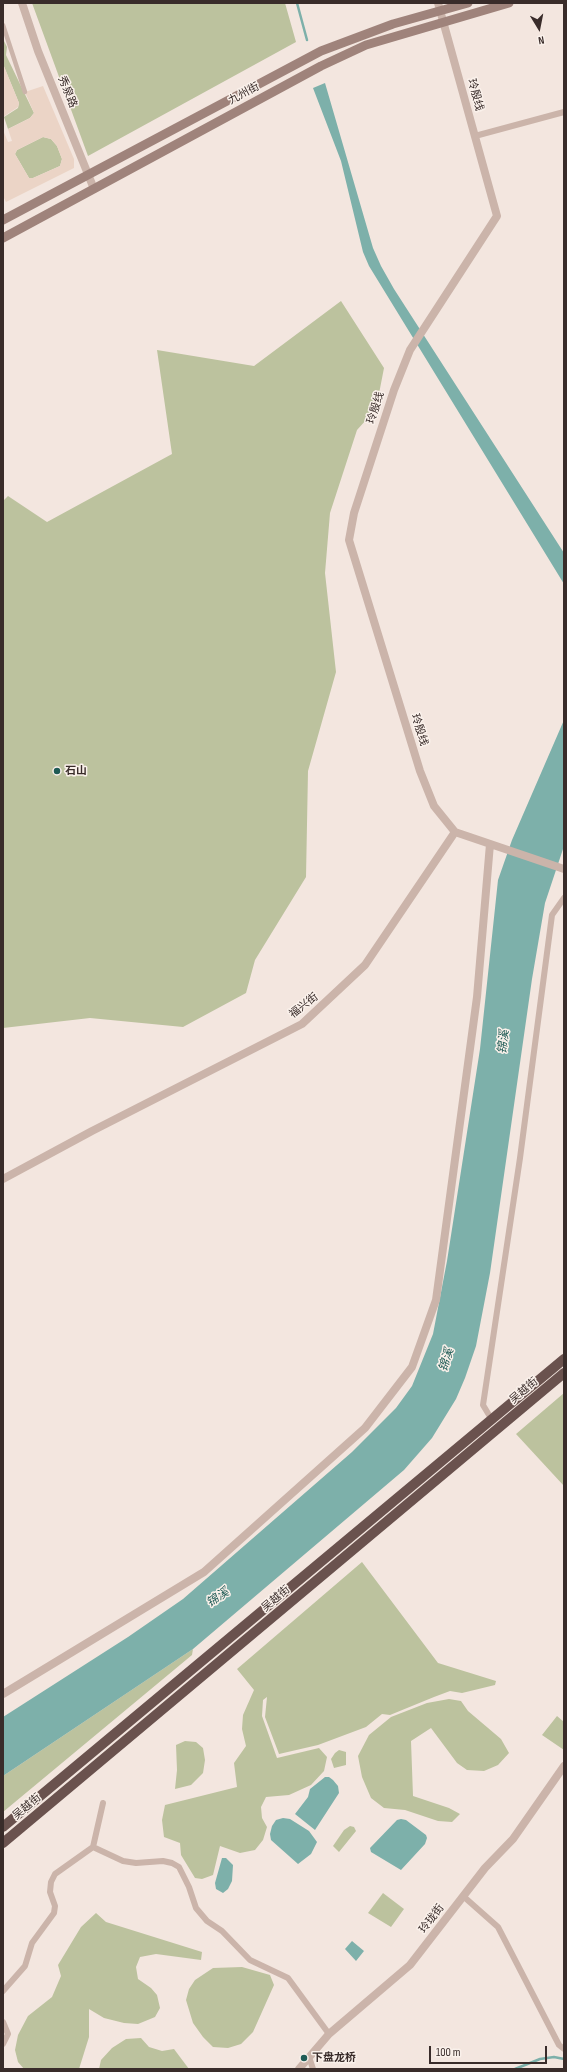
<!DOCTYPE html>
<html>
<head>
<meta charset="utf-8">
<style>
  body { margin:0 }
  #map { position:relative; width:567px; height:2072px; overflow:hidden; background:#f3e6df; font-family:"Sofia Sans Condensed",sans-serif }
  canvas { display:block }
  .frame { position:absolute; inset:0; border:4px solid #392c2a; pointer-events:none }
  .north { position:absolute; left:519px; top:8px; width:40px; height:40px; -webkit-text-stroke:3px #faf1eb; paint-order:stroke; rotate:170deg; font-size:11px; font-weight:700; line-height:16px; text-align:center; color:#392c2a }
  .north::after { content:''; display:block; margin:auto; width:14px; height:18px; background:#392c2a; clip-path:polygon(50% 0,100% 100%,50% 72%,0 100%) }
  .scale { position:absolute; left:429px; top:2046px; width:118px; height:18px; box-sizing:border-box; border:2px solid #392c2a; border-top:0; padding-left:5px; font-size:12px; line-height:14px; white-space:nowrap; color:#392c2a; -webkit-text-stroke:3px #faf1eb; paint-order:stroke }
</style>
</head>
<body>
<div id="map">
<canvas width="567" height="2072"></canvas>
<div class="frame"></div>
<div class="north">N</div>
<div class="scale">100 m</div>
</div>
<script>
const c = document.querySelector('canvas').getContext('2d');
c.lineJoin = 'round';
function fillPath(path, color) { c.fillStyle = color; c.fill(path, 'evenodd'); }
const toPath = rows => new Path2D(rows.map(r => 'M' + r).join(''));
function stroke(path, color, width, dash) { c.strokeStyle = color; c.lineWidth = width; c.lineCap = dash ? 'butt' : 'round'; c.setLineDash(dash || []); c.stroke(path); }
function write(font, color, halo, rows, align = 'center') {
  c.font = font + ' "Sofia Sans Condensed","Noto Sans SC",sans-serif'; c.lineWidth = 3; c.setLineDash([]); c.textBaseline = 'middle'; c.strokeStyle = halo; c.fillStyle = color; for (const [text, x, y, turn = 0] of rows) {
    c.save(); c.translate(x, y); c.rotate((+turn || 0) * Math.PI / 180); c.textAlign = isNaN(turn) ? turn : align; if (halo) c.strokeText(text, 0, 0); c.fillText(text, 0, 0); c.restore();
  }
}
fillPath(toPath([
  [32,3,285,3,296,42,88,156],
  [3,39,7,47,6,55,34,113,30,118,8,129,4,117,18,108,19,103,3,64],
  [43,137,51,139,57,146,62,159,60,166,33,178,29,178,15,154,17,150],
  [341,301,384,368,376,409,357,430,330,513,325,573,336,672,308,771,306,877,255,960,246,993,183,1027,90,1018,3,1028,3,501,8,496,47,522,172,454,157,350,254,366],
  [564,1393,564,1486,516,1434],
  [362,1562,438,1663,496,1681,495,1685,462,1693,450,1691,434,1697,390,1715,382,1714,366,1727,318,1745,279,1754,265,1717,267,1697,263,1700,262,1716,277,1758,319,1748,327,1757,324,1771,311,1785,289,1795,266,1797,261,1807,262,1818,267,1827,263,1840,255,1850,240,1853,220,1846,213,1875,202,1879,195,1878,181,1855,180,1843,164,1837,162,1820,165,1805,237,1787,234,1763,246,1746,242,1729,243,1715,254,1690,237,1669],
  [193,1649,192,1655,3,1812,3,1776],
  [449,1699,461,1701,468,1711,501,1739,509,1753,498,1765,484,1771,467,1770,457,1763,431,1728,411,1741,413,1796,449,1808,460,1814,452,1822,438,1821,405,1810,384,1808,371,1798,362,1777,358,1756,369,1735,391,1717,427,1703],
  [557,1716,564,1722,564,1750,542,1735],
  [185,1741,196,1742,203,1748,205,1760,203,1773,191,1785,175,1789,177,1770,176,1745],
  [339,1750,346,1752,346,1765,334,1768,331,1759,335,1753],
  [350,1826,354,1827,356,1831,339,1852,333,1846,344,1830],
  [383,1893,404,1909,391,1927,368,1913],
  [96,1913,106,1922,202,1952,201,1960,156,1954,140,1957,136,1967,138,1979,151,1988,157,1995,160,2008,155,2017,138,2024,124,2023,104,2018,89,2009,89,2037,79,2069,24,2069,18,2062,15,2050,18,2035,28,2016,52,1997,61,1976,58,1965,81,1927],
  [242,1967,270,1975,274,1985,253,2032,241,2044,228,2048,213,2047,203,2037,193,2023,186,2000,189,1989,195,1980,213,1968],
  [141,2038,149,2047,162,2051,174,2049,189,2069,99,2069,101,2060,112,2048,126,2039]
]), '#bcc29e');
fillPath(toPath([
  [3,64,19,103,18,107,3,117],
  [43,86,74,159,74,168,6,202,3,196,3,130,8,142,12,141,8,129,30,118,34,113,25,92],
  [43,137,51,139,57,146,62,159,60,166,33,178,29,178,15,154,17,150]
]), '#ebd4c6');
fillPath(toPath([
  [325,83,373,248,381,266,394,289,564,553,564,584,369,266,363,252,341,161,313,88],
  [564,720,564,846,545,903,532,979,490,1273,476,1346,465,1378,456,1399,432,1438,404,1470,193,1649,3,1776,3,1717,128,1637,183,1599,352,1452,396,1408,412,1386,433,1334,447,1261,480,1049,498,880,512,840],
  [325,1777,329,1777,333,1780,338,1786,339,1793,315,1830,295,1814,308,1797,310,1789],
  [283,1818,290,1819,309,1831,317,1842,311,1854,298,1864,271,1840,270,1834,272,1826,276,1820],
  [401,1819,406,1820,426,1835,427,1838,425,1844,401,1870,371,1852,370,1848,397,1820],
  [222,1858,226,1858,233,1865,232,1881,228,1889,223,1893,216,1889,215,1883],
  [352,1941,364,1951,356,1961,345,1949]
]), '#7db0aa');
stroke(toPath([
  [297,3,307,40],
  [515,2069,540,2059,554,2057,564,2059]
]), '#7db0aa', 2.5);
stroke(toPath([
  [3,25,25,92]
]), '#cbb4aa', 4.5);
stroke(toPath([
  [475,136,564,112],
  [492,1420,483,1405,520,1158,552,915,564,898],
  [93,1847,123,1861,136,1863,163,1861,172,1863,179,1867,189,1887,196,1908,207,1921,222,1931,250,1960,288,1978,329,2034],
  [463,1896,498,1927,559,2045,564,2049],
  [3,1991,25,1966,32,1943,54,1913,55,1906,50,1892,51,1882,55,1874,93,1847,103,1803],
  [3,2022,8,2034,3,2044],
  [309,2057,313,2069]
]), '#cbb4aa', 6);
stroke(toPath([
  [22,3,38,51,94,189],
  [438,3,497,216,410,350,394,390,354,513,349,540,420,771,434,806,455,832],
  [3,1179,92,1131,302,1024,365,965,455,832,564,869],
  [3,1694,204,1572,365,1428,412,1367,436,1300,477,997,490,844],
  [299,2069,329,2034,410,1965,485,1868,513,1839,564,1766]
]), '#cbb4aa', 8);
stroke(toPath([
  [3,220,321,51,393,24,468,3],
  [3,238,321,66,366,45,509,3]
]), '#9f837b', 9);
stroke(toPath([
  [3,1827,564,1359],
  [3,1843,564,1373]
]), '#6a524e', 10);
for (const [x, y, r, color] of [
  [57,771,4,"#1f5b55"],
  [304,2058,4,"#1f5b55"]
]) { const dot = new Path2D(); dot.arc(x, y, r, 0, 2 * Math.PI); c.fillStyle = color; c.fill(dot); stroke(dot, '#faf1eb', 1.5); }
write('11px', '#392c2a', '#faf1eb', [
  ["秀泉路",67,92,68],
  ["九州街",244,94,-28],
  ["玲殷线",475,95,75],
  ["玲殷线",376,408,-72],
  ["玲殷线",419,730,73],
  ["福兴街",304,1006,-38],
  ["吴越街",524,1391,-40],
  ["吴越街",276,1599,-40],
  ["吴越街",27,1807,-40],
  ["玲珑街",432,1919,-53]
]);
write('bold 11px', '#392c2a', '#faf1eb', [
  ["石山",65,771],
  ["下盘龙桥",312,2058]
], 'left');
write('italic 12px', '#1f5b55', '#faf1eb', [
  ["锦溪",504,1042,-84],
  ["锦溪",447,1360,-73],
  ["锦溪",218,1598,-34]
]);
</script>
</body>
</html>
